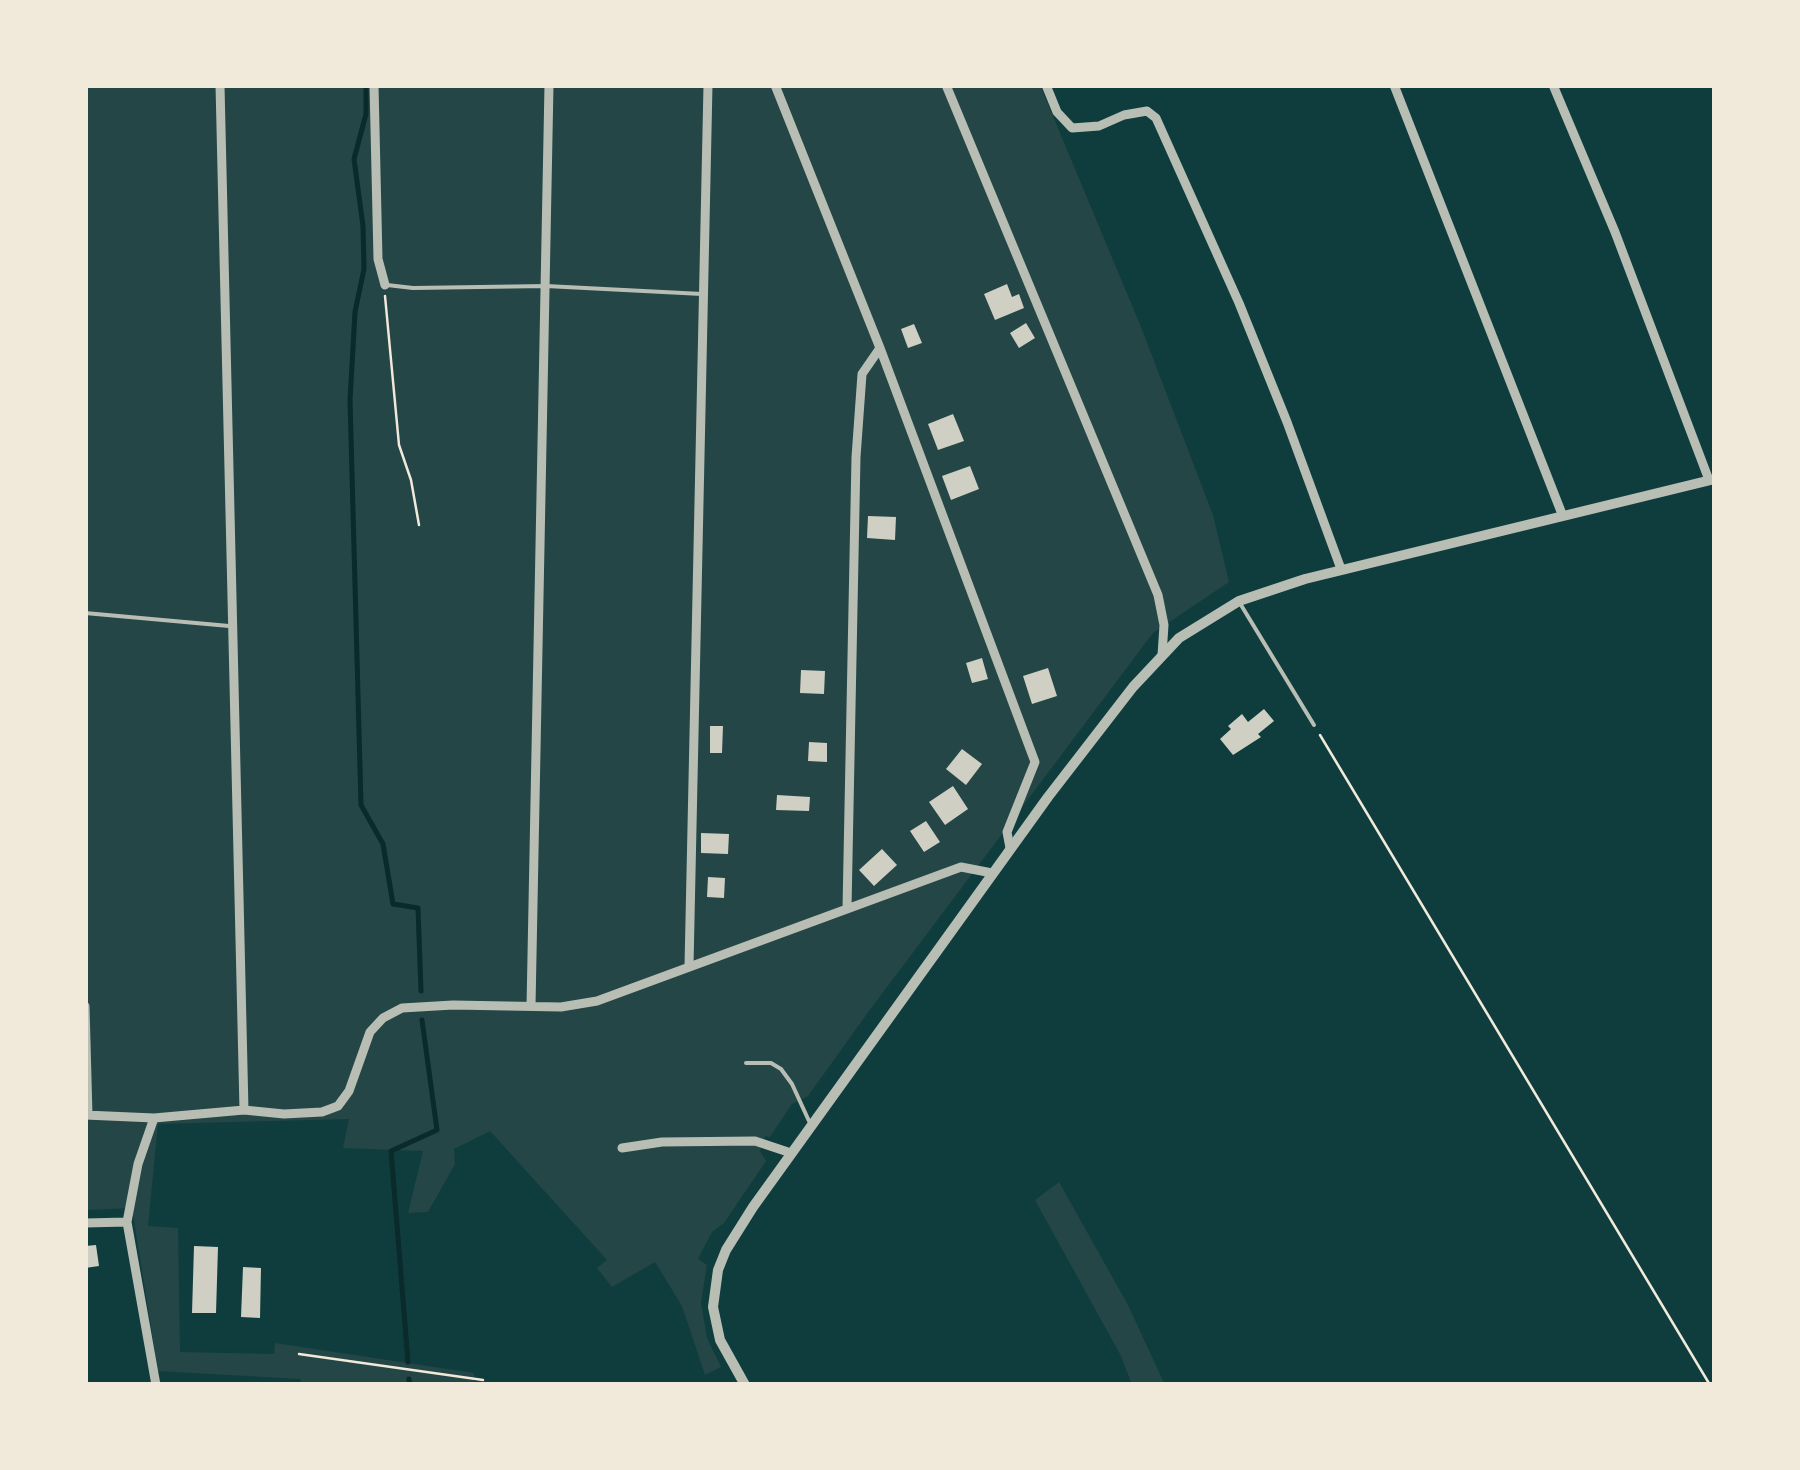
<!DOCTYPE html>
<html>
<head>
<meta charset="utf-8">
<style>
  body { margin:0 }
  #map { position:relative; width:1800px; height:1470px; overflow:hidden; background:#0f3d3e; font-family:"Space Grotesk",sans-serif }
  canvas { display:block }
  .frame { position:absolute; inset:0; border:88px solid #f1e9da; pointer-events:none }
</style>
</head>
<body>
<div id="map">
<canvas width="1800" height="1470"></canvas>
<div class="frame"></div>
</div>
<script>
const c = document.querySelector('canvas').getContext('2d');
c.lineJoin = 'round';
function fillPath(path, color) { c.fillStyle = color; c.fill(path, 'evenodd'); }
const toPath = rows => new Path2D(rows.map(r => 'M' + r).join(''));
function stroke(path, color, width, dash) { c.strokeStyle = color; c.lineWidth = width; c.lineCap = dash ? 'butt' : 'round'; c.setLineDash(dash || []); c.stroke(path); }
fillPath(toPath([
  [85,85,1040,85,1141,327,1213,515,1229,582,1153,633,869,1011,808,1096,792,1104,770,1137,765,1136,760,1151,766,1161,724,1223,712,1232,698,1259,707,1265,701,1303,707,1338,721,1367,705,1375,682,1306,655,1262,612,1287,597,1268,607,1260,490,1131,454,1149,455,1164,428,1212,408,1213,423,1151,343,1148,349,1119,158,1124,148,1226,178,1228,180,1352,274,1354,275,1343,474,1373,474,1385,302,1385,300,1379,158,1371,132,1208,85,1210],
  [1059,1182,1128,1305,1165,1385,1132,1385,1121,1356,1035,1200]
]), '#244646');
stroke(toPath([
  [366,85,366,114,354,159,363,226,364,269,355,312,350,400,361,805,383,844,393,904,418,908,421,991],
  [408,1362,391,1151,437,1130,422,1020],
  [409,1379,410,1385]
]), '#0a2a2b', 5);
fillPath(toPath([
  [1007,284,1012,297,1019,294,1024,308,995,320,984,294],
  [1026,323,1035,338,1019,348,1010,333],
  [914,324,922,343,908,348,901,329],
  [953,414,964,441,938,450,928,424],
  [970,466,979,489,951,500,942,476],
  [868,516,896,517,895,540,867,538],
  [982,658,988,679,972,683,966,663],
  [1048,668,1057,696,1032,704,1023,676],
  [801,670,825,671,824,694,800,693],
  [1264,709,1274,721,1258,734,1261,737,1233,755,1220,739,1231,729,1228,726,1242,714,1248,722],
  [710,726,723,726,722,753,710,753],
  [809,742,827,743,827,762,808,761],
  [962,749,982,764,966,785,946,769],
  [953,786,968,809,945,825,929,802],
  [777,795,810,797,809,811,776,810],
  [926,821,940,842,924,852,910,831],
  [701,833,729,834,728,854,701,853],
  [882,849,897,865,874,886,859,870],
  [708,877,725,878,724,898,707,897],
  [96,1245,99,1266,85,1268,85,1246],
  [194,1246,218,1247,216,1313,192,1313],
  [243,1267,261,1268,260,1318,241,1317]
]), '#cfcfc3');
stroke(toPath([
  [385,296,399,445,411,480,419,525],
  [1320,735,1710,1385],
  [299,1354,483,1380],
  [519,1385,519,1384]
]), '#f1e9da', 2.5);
stroke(toPath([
  [387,285,413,288,546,286,702,294],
  [1241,605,1314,725],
  [85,613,229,626],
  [746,1063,771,1063,781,1069,792,1084,809,1121]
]), '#b8beb3', 4);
stroke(toPath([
  [220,85,244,1110],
  [374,85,378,259,385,285],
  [775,85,880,348,1035,762,1007,832,1010,848],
  [946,85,1158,595,1164,625,1162,655],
  [1046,85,1057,112,1072,128,1099,126,1124,115,1147,111,1156,118,1239,303,1287,422,1341,569],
  [1394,85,1562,514],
  [1553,85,1615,232,1709,480],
  [847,908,856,457,862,374,880,348],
  [689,966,708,85],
  [85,1006,88,1115],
  [531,1006,549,85],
  [85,1115,154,1118,244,1110,284,1114,322,1112,338,1106,349,1091,370,1032,383,1018,402,1008,453,1005,561,1007,597,1001,961,867,992,873],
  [154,1118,138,1164,127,1222,156,1385],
  [622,1148,662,1142,755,1141,791,1153],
  [85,1223,127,1222]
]), '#b8beb3', 9);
stroke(toPath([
  [745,1385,720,1340,713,1307,718,1270,726,1250,753,1207,1048,797,1133,687,1179,638,1239,601,1305,579,1715,479]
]), '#b8beb3', 10);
</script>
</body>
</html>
